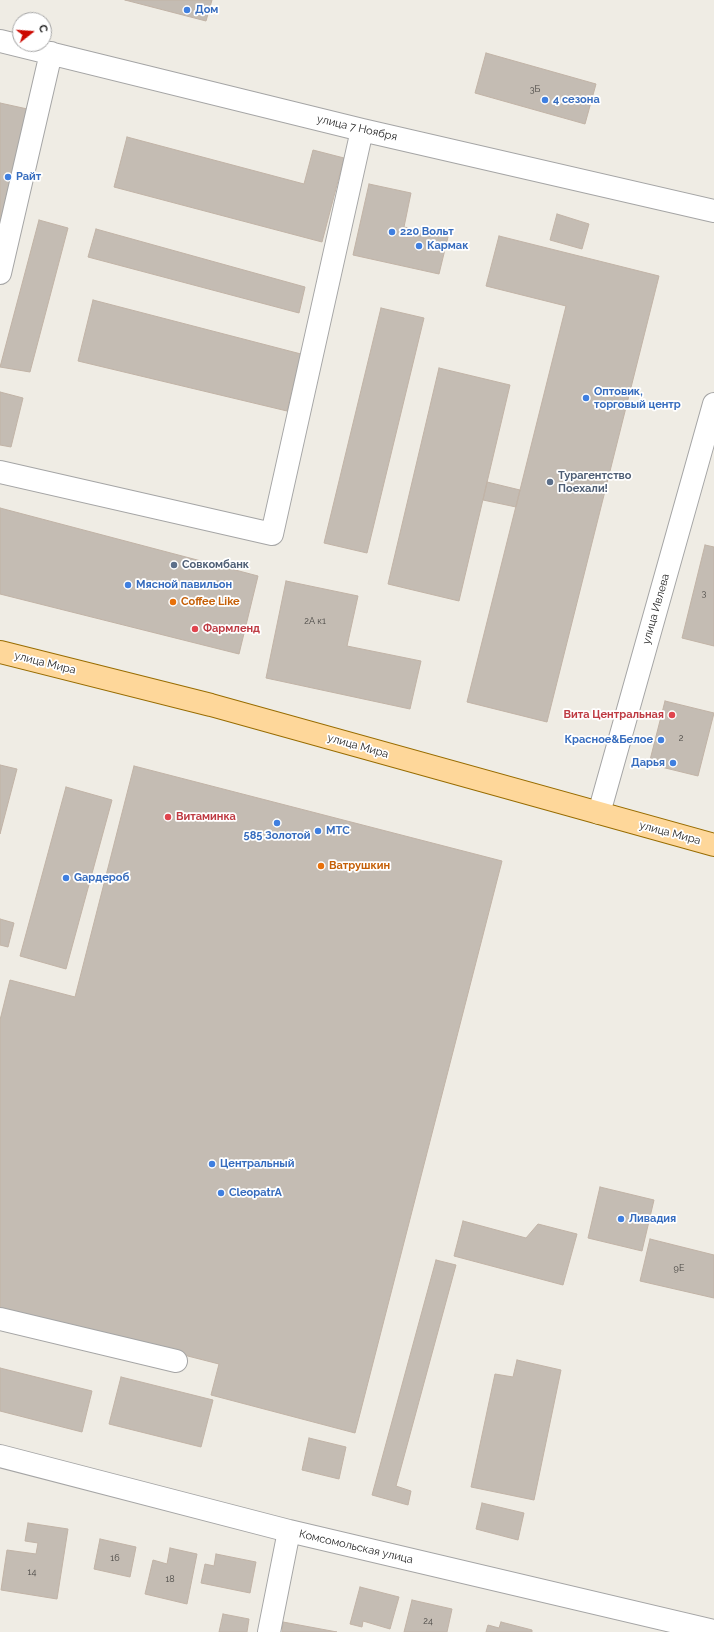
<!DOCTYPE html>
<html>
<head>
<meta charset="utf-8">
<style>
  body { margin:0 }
  #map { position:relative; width:714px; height:1632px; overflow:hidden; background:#efece4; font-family:Raleway,sans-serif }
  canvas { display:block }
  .north { position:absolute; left:12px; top:12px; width:40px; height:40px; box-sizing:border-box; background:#fff; border:1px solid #a5a5a5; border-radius:50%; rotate:73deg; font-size:11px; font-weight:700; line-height:16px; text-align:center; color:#1e1e1e }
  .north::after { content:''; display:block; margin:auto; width:14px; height:18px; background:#cc0800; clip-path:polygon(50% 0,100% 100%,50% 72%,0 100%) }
</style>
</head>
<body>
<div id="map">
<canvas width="714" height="1632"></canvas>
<div class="north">С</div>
</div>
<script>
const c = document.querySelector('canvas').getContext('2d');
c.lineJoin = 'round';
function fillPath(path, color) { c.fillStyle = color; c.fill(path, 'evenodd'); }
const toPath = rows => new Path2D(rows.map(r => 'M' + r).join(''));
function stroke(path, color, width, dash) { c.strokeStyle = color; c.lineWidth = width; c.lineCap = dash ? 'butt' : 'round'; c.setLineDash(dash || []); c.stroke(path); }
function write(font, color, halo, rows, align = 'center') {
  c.font = font + ' Raleway,sans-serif'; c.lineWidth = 3.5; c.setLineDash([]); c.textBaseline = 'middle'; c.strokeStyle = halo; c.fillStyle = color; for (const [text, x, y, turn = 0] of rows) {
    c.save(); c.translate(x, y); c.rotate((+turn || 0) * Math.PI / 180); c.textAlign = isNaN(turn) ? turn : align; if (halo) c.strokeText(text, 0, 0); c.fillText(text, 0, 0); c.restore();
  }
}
const building = toPath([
  [125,0,212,0,206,21,125,0],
  [486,53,596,84,585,124,475,93,486,53],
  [0,103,32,110,0,245,0,103],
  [127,137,304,184,313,150,344,158,322,242,114,187,127,137],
  [369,184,411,193,404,227,448,237,439,274,353,255,369,184],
  [557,214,589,224,582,249,550,240,557,214],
  [39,220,68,228,30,372,0,367,39,220],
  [96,229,305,287,299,313,88,257,96,229],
  [499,236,659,276,547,722,467,702,566,306,486,286,499,236],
  [93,300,301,354,287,411,78,361,93,300],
  [381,308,424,318,367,553,324,543,381,308],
  [439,368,510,385,459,601,388,584,439,368],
  [0,392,23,398,11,447,0,445,0,392],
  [487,482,520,490,516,507,483,500,487,482],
  [0,508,258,576,239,654,0,594,0,508],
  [705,545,714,547,714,646,682,638,705,545],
  [286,581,358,596,347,646,421,661,410,709,266,678,286,581],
  [665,701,714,713,698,776,649,764,665,701],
  [0,765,17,769,0,834,0,765],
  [134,766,502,861,355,1433,211,1395,219,1364,0,1308,0,1020,10,980,75,997,134,766],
  [66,787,112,800,66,969,20,956,66,787],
  [0,919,14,923,8,947,0,945,0,919],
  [600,1187,654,1200,642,1251,588,1238,600,1187],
  [463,1221,526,1238,538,1224,577,1234,563,1285,454,1256,463,1221],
  [650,1239,714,1255,714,1298,640,1281,650,1239],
  [436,1260,456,1265,396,1486,411,1491,408,1505,372,1495,436,1260],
  [517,1360,561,1370,534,1500,471,1487,495,1374,513,1377,517,1360],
  [0,1368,92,1391,82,1432,0,1411,0,1368],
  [121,1377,213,1400,201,1447,109,1424,121,1377],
  [309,1438,346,1447,339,1479,302,1470,309,1438],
  [482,1503,524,1513,518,1540,476,1529,482,1503],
  [28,1523,68,1529,57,1599,1,1590,7,1550,36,1554,38,1543,25,1541,28,1523],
  [100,1539,136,1547,130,1577,94,1569,100,1539],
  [170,1548,197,1554,187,1604,145,1594,153,1560,167,1564,170,1548],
  [216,1554,256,1562,250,1593,201,1583,205,1564,214,1566,216,1554],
  [360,1587,399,1597,390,1629,363,1621,362,1627,350,1624,360,1587],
  [412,1600,452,1609,447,1632,404,1632,412,1600],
  [223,1614,249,1619,247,1632,219,1632,223,1614],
  [283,1622,337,1632,282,1632,283,1622],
  [501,1622,532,1630,532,1632,486,1632,488,1625,499,1628,501,1622]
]);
fillPath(building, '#c4bcb3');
stroke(building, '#c1b3a6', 1);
const minor = toPath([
  [0,41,362,130,714,211],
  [0,273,51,53],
  [0,472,272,534,362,130],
  [599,813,714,404],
  [0,1319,176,1361],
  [0,1456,289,1531,714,1631],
  [269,1632,289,1531]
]);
const major = toPath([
  [0,652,211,705,714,845]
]);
stroke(minor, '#a5a5a5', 24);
stroke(major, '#986c00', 24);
stroke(minor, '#fff', 22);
stroke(major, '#fed79a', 22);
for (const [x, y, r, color] of [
  [187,10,4,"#3f7fe0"],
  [545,100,4,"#3f7fe0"],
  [8,177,4,"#3f7fe0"],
  [392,232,4,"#3f7fe0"],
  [419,246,4,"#3f7fe0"],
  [586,398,4,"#3f7fe0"],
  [550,482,4,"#5c6f8a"],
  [174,565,4,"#5c6f8a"],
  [128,585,4,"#3f7fe0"],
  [173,602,4,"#e8710a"],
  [195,629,4,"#e0444e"],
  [672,715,4,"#e0444e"],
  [661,740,4,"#3f7fe0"],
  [673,763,4,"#3f7fe0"],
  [168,817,4,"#e0444e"],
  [277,823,4,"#3f7fe0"],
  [318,831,4,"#3f7fe0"],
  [321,866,4,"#e8710a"],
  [66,878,4,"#3f7fe0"],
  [212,1164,4,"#3f7fe0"],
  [221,1193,4,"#3f7fe0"],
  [621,1219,4,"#3f7fe0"]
]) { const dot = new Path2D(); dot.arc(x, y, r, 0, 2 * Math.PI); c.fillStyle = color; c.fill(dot); stroke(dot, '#fff', 1.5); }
write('9px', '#484643', null, [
  ["3Б",535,89],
  ["3",704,593],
  ["2А к1",315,621],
  ["2",681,738],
  ["9Е",679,1268],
  ["16",115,1558],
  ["14",32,1572],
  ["18",170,1579],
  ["24",428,1621]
]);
write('bold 11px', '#366cbe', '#fff', [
  ["Дом",195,10],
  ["4 сезона",553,100],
  ["Райт",16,177],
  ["220 Вольт",400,232],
  ["Кармак",427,246],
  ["Оптовик,",594,392],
  ["торговый центр",594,405],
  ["Мясной павильон",136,585],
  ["Красное&Белое",653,740,"right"],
  ["Дарья",665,763,"right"],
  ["МТС",326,831],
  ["585 Золотой",277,836,"center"],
  ["Gардероб",74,878],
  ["Центральный",220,1164],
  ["CleopatrA",229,1193],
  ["Ливадия",629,1219]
], 'left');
write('11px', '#1e1e1e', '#fff', [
  ["улица 7 Ноября",357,128,13],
  ["улица Ивлева",656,609,-74],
  ["улица Мира",45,663,14],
  ["улица Мира",358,746,16],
  ["улица Мира",670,833,15],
  ["Комсомольская улица",356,1547,13]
]);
write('bold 11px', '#4e5e75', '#fff', [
  ["Турагентство",558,476],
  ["Поехали!",558,489],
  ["Совкомбанк",182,565]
], 'left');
write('bold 11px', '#c56008', '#fff', [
  ["Coffee Like",181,602],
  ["Ватрушкин",329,866]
], 'left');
write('bold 11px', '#be3a42', '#fff', [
  ["Фармленд",203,629],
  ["Вита Центральная",664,715,"right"],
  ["Витаминка",176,817]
], 'left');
</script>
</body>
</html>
